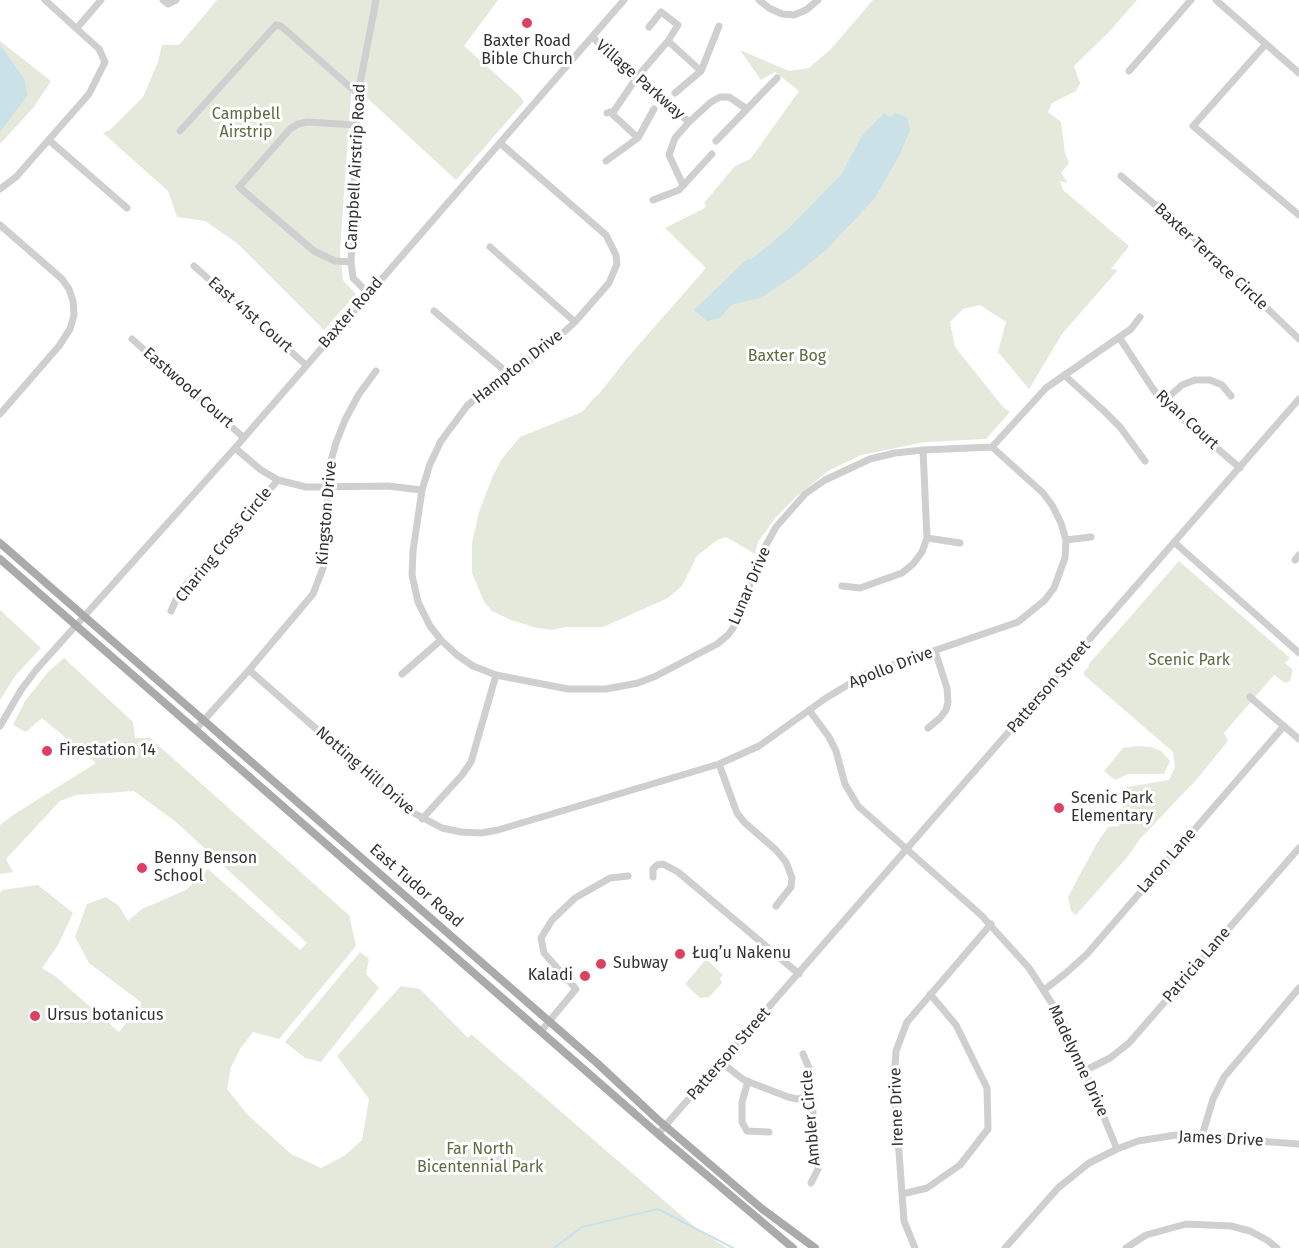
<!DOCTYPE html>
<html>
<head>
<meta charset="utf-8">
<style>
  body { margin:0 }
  canvas { display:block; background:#fff }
</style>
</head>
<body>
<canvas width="1299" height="1248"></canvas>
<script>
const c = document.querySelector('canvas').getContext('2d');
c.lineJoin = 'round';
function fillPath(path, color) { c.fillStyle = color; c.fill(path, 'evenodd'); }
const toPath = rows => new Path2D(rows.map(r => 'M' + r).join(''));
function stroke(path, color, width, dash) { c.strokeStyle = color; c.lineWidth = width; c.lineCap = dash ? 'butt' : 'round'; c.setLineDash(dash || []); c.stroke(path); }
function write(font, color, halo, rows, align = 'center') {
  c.font = font + ' "Fira Sans",sans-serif'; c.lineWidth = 6; c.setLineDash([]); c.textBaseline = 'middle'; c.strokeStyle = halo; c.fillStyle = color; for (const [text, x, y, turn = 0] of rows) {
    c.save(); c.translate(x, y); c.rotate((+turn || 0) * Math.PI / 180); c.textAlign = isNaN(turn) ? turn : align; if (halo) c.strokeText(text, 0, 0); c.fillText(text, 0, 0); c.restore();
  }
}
fillPath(toPath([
  [217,0,498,0,464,46,520,96,524,102,456,180,365,96,352,81,340,251,343,280,356,294,324,330,237,243,205,221,177,217,168,191,103,133,110,130,143,97,158,62,162,45,179,45],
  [873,0,1137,0,1109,32,1074,66,1080,83,1076,91,1052,103,1048,112,1061,122,1065,153,1069,163,1061,173,1068,183,1060,181,1063,190,1129,246,1111,269,1118,270,1062,334,1029,389,998,352,1006,322,980,305,963,309,950,322,955,347,1003,407,1010,412,986,439,925,442,861,455,828,471,796,497,776,517,758,542,755,554,726,537,717,540,697,556,682,586,668,598,603,627,566,627,552,630,537,628,511,620,492,611,484,602,472,573,472,543,479,512,492,478,501,460,520,437,582,412,593,399,599,394,628,357,706,268,665,228,703,209,706,206,704,203,735,166,750,159,754,154,799,91,775,72,761,80,740,50,789,71,809,68,831,49],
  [0,41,51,81,33,108,0,144],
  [1179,561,1290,658,1285,663,1293,670,1290,681,1285,683,1274,675,1224,733,1228,741,1197,779,1139,840,1129,855,1076,915,1071,911,1068,897,1097,843,1108,827,1119,826,1127,787,1169,780,1175,767,1173,752,1084,675,1084,672,1089,666,1088,665],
  [0,610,41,648,16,675,0,700],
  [64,658,133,722,135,738,150,738,349,915,356,946,279,1039,253,1032,240,1049,231,1067,227,1089,247,1114,291,1154,321,1168,344,1156,362,1140,369,1099,337,1056,401,986,420,989,468,1038,471,1034,697,1229,727,1248,0,1248,0,893,2,890,38,885,73,913,58,945,42,968,55,976,119,1032,142,1003,89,963,75,937,87,904,106,897,119,906,128,921,142,909,186,890,208,869,300,950,307,943,176,822,134,791,76,795,60,801,6,859,13,872,0,874,0,825,13,815,96,763,42,718,26,732,13,725,25,701,48,672],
  [1137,746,1151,747,1161,751,1170,761,1164,774,1128,774,1115,780,1104,771,1123,748],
  [360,952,369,959,366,974,379,988,321,1062,305,1058,285,1042],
  [706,959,723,975,720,978,722,983,709,997,700,998,685,984]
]), '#e4e9dc');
fillPath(toPath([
  [0,45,25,80,27,96,0,132],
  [884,113,890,117,895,113,907,117,910,130,899,156,875,198,827,249,795,275,762,297,731,305,720,318,707,321,694,310,746,260,753,258,788,229,841,175,862,136]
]), '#cae1e8');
stroke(toPath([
  [554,1248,582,1227,658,1209,733,1248]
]), '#cae1e8', 2);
stroke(toPath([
  [163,0,168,4,176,0],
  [759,0,769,8,782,14,794,15,806,10,818,0],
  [1216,0,1299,73],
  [77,28,101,0],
  [592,37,689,122],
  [668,41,701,71],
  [1265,45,1193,126,1299,215],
  [1129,71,1191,0],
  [675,93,701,71,719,26],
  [610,112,638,138],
  [607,113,614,111,637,77,668,41,678,25,661,12,649,27],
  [180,131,276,25,281,26,358,94],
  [50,141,127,208],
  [716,141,777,78],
  [500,143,606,235,616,255,617,264,609,283,575,322,543,351,483,392,467,406,441,441,430,464,422,490,413,551,412,575,418,602,430,626,441,640,457,655,473,666,496,675,568,689,606,689,638,683,656,676,717,644,728,635,738,621,756,566,766,545,776,527,805,494,825,480,870,459,895,453,923,450,992,447,1046,388,1131,329,1140,317],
  [606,161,638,138,654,109],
  [1121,176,1192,236,1299,339],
  [683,185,669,155,675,138,689,122,711,102,720,97,729,97,747,109],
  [0,189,16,177,89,94,105,62,99,49,45,0],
  [653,200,679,190,712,154],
  [0,225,62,279,69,289,73,301,74,315,70,329,59,346,0,414],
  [490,247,575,322],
  [351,262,335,261,314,251,239,187,290,129,298,124,307,122,356,125],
  [194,266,306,365],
  [368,293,353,278,351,262,358,94,376,0],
  [434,311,510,375],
  [1119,337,1153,389,1163,402,1240,468],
  [132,339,243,437],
  [1064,375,1103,410,1120,427,1145,461],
  [1163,402,1182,385,1195,380,1210,380,1222,385,1231,396],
  [235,448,261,470,278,480,306,487,388,486,422,490],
  [927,538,960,543],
  [1066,540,1091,537],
  [1174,542,1299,653],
  [1295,560,1299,555],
  [842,586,860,588,902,573,913,564,922,552,927,538,923,450],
  [171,611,179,593,278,480],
  [249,670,410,811,442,828,461,832,481,833,498,830,719,764,759,746,826,698,866,674,1018,622,1045,600,1054,588,1065,558,1066,540,1061,523,1052,505,1043,493,992,447],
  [402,674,441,640],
  [1250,697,1299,739],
  [809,710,829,737,836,751,845,784,858,806,981,915,1029,968,1060,1016,1072,1040,1117,1149],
  [0,726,21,690,36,670,235,448,624,0],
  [928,728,940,718,946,710,948,702,947,688,935,651],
  [196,729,249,670,313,594,325,563,328,488,330,464,336,443,345,420,359,394,376,371],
  [719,764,737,813,744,822,776,850,786,862,792,878,791,887,776,906],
  [422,819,462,775,471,762,496,675],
  [653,877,653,869,657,865,663,864,678,872,799,974],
  [1044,990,1066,973,1087,954,1284,726],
  [542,1030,576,989,544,953,541,938,552,920,575,898,610,878,628,876],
  [803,1054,809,1068,818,1169,811,1183],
  [722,1063,744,1080,788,1097,797,1099,813,1097],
  [1086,1070,1110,1058,1129,1043,1299,848],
  [748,1081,742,1102,742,1122,747,1131,769,1132],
  [658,1134,1299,399],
  [1202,1136,1213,1099,1224,1077,1299,988],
  [902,1194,927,1188,960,1165,988,1129,987,1088,956,1025,930,994],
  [915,1248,904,1221,902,1194,894,1081,896,1051,907,1022,991,924],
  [1005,1248,1058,1188,1089,1163,1117,1149,1138,1141,1176,1135,1299,1144],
  [1126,1248,1146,1235,1186,1224,1231,1226,1250,1231,1267,1240,1277,1248]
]), '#cfcfcf', 7);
stroke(toPath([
  [0,543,597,1063,657,1119,761,1208,815,1248],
  [0,559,658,1134,793,1248]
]), '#aaa', 8);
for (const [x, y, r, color] of [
  [527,23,6,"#dc4162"],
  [47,751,6,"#dc4162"],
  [1059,808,6,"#dc4162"],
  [142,868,6,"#dc4162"],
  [680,954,6,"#dc4162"],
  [601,964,6,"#dc4162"],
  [585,976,6,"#dc4162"],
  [35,1016,6,"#dc4162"]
]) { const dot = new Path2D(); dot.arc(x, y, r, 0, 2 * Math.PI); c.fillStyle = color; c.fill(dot); stroke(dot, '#fff', 2); }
write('16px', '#323232', '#fff', [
  ["Baxter Road",527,42,"center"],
  ["Bible Church",527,60,"center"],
  ["Firestation 14",59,751],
  ["Scenic Park",1071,799],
  ["Elementary",1071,817],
  ["Benny Benson",154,859],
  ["School",154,877],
  ["Łuq’u Nakenu",692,954],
  ["Subway",613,964],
  ["Kaladi",573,976,"right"],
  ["Ursus botanicus",47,1016]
], 'left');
write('16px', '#323232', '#fff', [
  ["Village Parkway",640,80,41],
  ["Campbell Airstrip Road",356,167,-87],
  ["Baxter Terrace Circle",1211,257,43],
  ["Baxter Road",351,313,-49],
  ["East 41st Court",250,315,41],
  ["Hampton Drive",518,367,-38],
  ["Eastwood Court",188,388,41],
  ["Ryan Court",1187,420,43],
  ["Kingston Drive",327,513,-85],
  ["Charing Cross Circle",224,545,-51],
  ["Lunar Drive",750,586,-67],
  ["Apollo Drive",891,668,-21],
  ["Patterson Street",1049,687,-49],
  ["Notting Hill Drive",365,771,41],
  ["Laron Lane",1167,861,-49],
  ["East Tudor Road",416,886,41],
  ["Patricia Lane",1197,965,-49],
  ["Patterson Street",729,1054,-49],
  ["Madelynne Drive",1078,1061,65],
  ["Irene Drive",897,1107,-92],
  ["Ambler Circle",811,1118,-95],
  ["James Drive",1221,1139,3]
]);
write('16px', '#5b6c41', '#fff', [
  ["Campbell",246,115],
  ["Airstrip",246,133],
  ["Baxter Bog",787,357],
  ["Scenic Park",1189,661],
  ["Far North",480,1150],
  ["Bicentennial Park",480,1168]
]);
</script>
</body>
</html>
